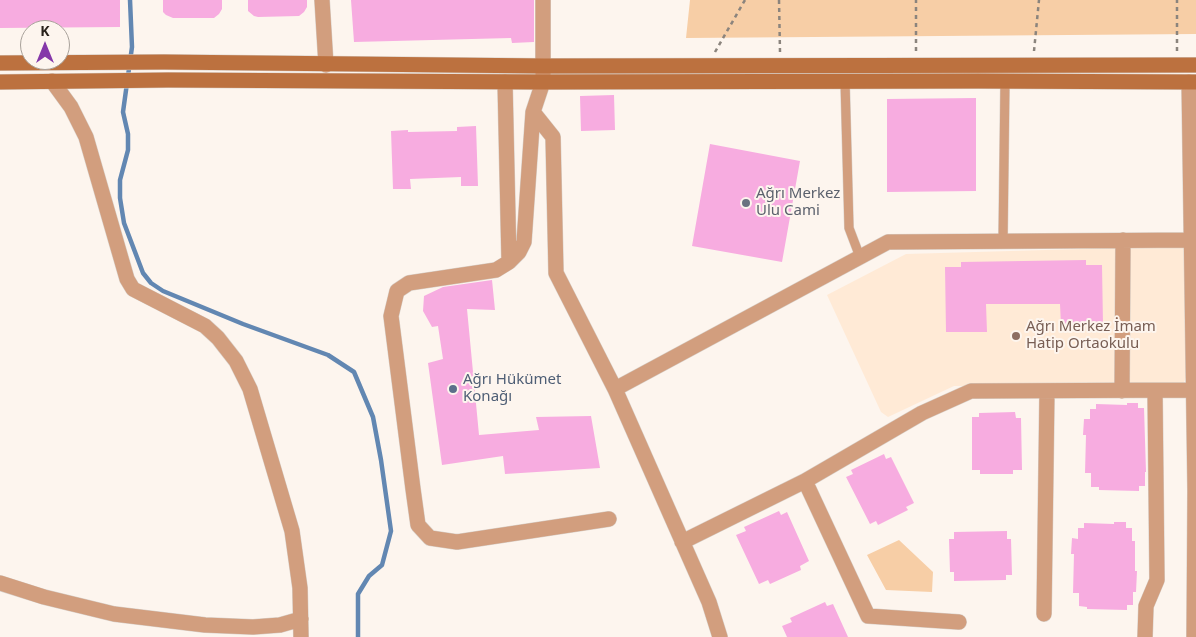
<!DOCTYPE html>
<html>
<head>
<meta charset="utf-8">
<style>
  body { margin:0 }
  #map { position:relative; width:1196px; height:637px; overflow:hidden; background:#fdf5ee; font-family:"Noto Sans",sans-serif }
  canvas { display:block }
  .north { position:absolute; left:20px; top:20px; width:50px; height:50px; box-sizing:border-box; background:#fdf5ee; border:1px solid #a8a19a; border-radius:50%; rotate:0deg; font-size:14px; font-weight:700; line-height:20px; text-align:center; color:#29221b }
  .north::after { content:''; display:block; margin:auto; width:18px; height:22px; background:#8538a9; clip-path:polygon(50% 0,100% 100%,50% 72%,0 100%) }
</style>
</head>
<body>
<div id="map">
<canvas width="1196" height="637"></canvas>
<div class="north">K</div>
</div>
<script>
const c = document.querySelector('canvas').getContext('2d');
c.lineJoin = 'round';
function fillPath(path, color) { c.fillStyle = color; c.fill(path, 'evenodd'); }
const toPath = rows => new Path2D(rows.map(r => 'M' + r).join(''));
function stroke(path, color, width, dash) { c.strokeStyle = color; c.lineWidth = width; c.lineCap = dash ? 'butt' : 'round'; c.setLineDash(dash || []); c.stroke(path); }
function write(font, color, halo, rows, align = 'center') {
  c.font = font + ' "Noto Sans",sans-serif'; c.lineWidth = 4; c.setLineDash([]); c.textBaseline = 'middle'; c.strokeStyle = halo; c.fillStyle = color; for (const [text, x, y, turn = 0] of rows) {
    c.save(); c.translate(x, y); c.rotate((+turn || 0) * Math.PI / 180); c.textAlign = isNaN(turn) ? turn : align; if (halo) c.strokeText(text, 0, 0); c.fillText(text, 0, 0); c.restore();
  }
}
fillPath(toPath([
  [1185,246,1186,378,1183,384,954,386,888,417,881,412,827,295,906,254]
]), '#ffead6');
fillPath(toPath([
  [690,0,1196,0,1196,34,686,38],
  [899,540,933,572,932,592,886,590,867,555]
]), '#f7cea6');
stroke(toPath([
  [130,0,132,47,123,112,128,134,128,150,120,180,120,198,124,223,143,273,151,283,163,291,243,324,328,355,354,372,373,417,381,460,391,531,382,565,369,576,358,594,358,637]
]), '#6287b2', 4.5);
fillPath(toPath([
  [0,0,120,0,120,27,0,28],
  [163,0,222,0,222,9,219,14,214,18,173,18,166,15,163,12],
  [248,0,307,0,307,7,304,12,299,16,258,17,254,16,248,11],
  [351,0,534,0,534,42,512,43,511,38,354,42],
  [614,95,615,130,581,131,580,96],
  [976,98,976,191,887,192,887,99],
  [476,126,478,186,461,186,461,177,410,179,411,189,393,189,391,131,408,130,408,132,457,131,457,127],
  [710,144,800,161,782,262,692,246],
  [1086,260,1086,265,1102,265,1103,325,1061,325,1060,304,986,304,987,332,946,332,945,267,961,267,961,262],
  [492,280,495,310,467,309,479,435,539,430,536,417,591,416,600,468,505,474,503,456,442,465,428,363,443,359,438,326,432,327,423,311,424,296,443,287],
  [1127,403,1138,403,1138,408,1144,408,1146,472,1145,472,1145,486,1139,486,1139,491,1099,490,1099,487,1091,487,1091,473,1085,473,1086,435,1083,435,1084,419,1090,419,1090,409,1096,409,1096,404,1127,405],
  [1015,412,1016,418,1021,418,1022,470,1013,470,1013,474,980,474,980,470,972,470,972,417,979,417,979,413],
  [884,454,886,459,891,457,914,503,906,507,908,510,878,525,876,521,870,524,846,477,853,474,851,470],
  [779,511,781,515,787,512,809,561,800,566,801,570,770,584,768,580,759,584,736,535,746,531,744,527],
  [1114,522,1126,522,1126,528,1132,528,1132,541,1135,541,1135,571,1137,571,1136,592,1133,592,1133,605,1127,605,1127,610,1087,609,1087,607,1079,606,1079,593,1073,593,1074,554,1071,554,1072,538,1078,539,1078,528,1084,528,1084,523,1114,524],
  [1007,531,1007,539,1011,539,1012,575,1006,575,1006,580,954,581,954,572,950,572,949,539,954,539,954,532],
  [825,602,827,606,833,604,848,637,787,637,782,626,792,622,790,618]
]), '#f7ace0');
const lane = toPath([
  [845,81,849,228,860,257],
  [1003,241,1005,81]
]);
const street = toPath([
  [322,0,326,65],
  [543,0,543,82,533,112,524,242,519,252,509,262,496,270,409,283,397,291,391,316,413,489,418,525,430,538,457,542,609,519],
  [52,81,71,107,86,137,127,279,133,289,205,326,218,338,236,361,250,389,292,531,300,588,301,637],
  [505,82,509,262],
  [1189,82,1195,491,1194,637],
  [533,112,553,137,556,273,615,389,709,602,720,637],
  [615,389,888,242,1196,240],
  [1122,391,1123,240],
  [805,481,868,616,959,622],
  [682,542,805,481,922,413,971,391,1192,390],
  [0,583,44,597,114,614,205,625,253,627,280,625,301,619],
  [1044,614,1047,391],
  [1145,637,1146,606,1157,580,1155,391]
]);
const secondary = toPath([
  [0,63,164,62,544,66,1196,65],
  [0,82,168,80,543,82,978,81,1196,82]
]);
stroke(lane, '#d7cfc8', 10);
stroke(street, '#d7cfc8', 16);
stroke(secondary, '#d7cfc8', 16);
stroke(toPath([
  [779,0,780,52],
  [916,51,916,0],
  [1034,51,1039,0],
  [1177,51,1177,0],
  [715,52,745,0]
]), '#8b847d', 2.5, [4, 4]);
stroke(lane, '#d29e7e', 9);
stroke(street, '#d29e7e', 15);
stroke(secondary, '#bc713f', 15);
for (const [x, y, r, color] of [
  [746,203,5,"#6b7280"],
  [1016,336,5,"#8d6e63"],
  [453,389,5,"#5c6f8a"]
]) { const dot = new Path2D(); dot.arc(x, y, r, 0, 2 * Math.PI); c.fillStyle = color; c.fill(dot); stroke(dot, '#fdf5ee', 2); }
write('15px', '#5b616d', '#fdf5ee', [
  ["Ağrı Merkez",756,194],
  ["Ulu Cami",756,211]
], 'left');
write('15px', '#785e54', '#fdf5ee', [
  ["Ağrı Merkez İmam",1026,327],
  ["Hatip Ortaokulu",1026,344]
], 'left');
write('15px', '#4e5e75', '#fdf5ee', [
  ["Ağrı Hükümet",463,380],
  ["Konağı",463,397]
], 'left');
</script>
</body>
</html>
